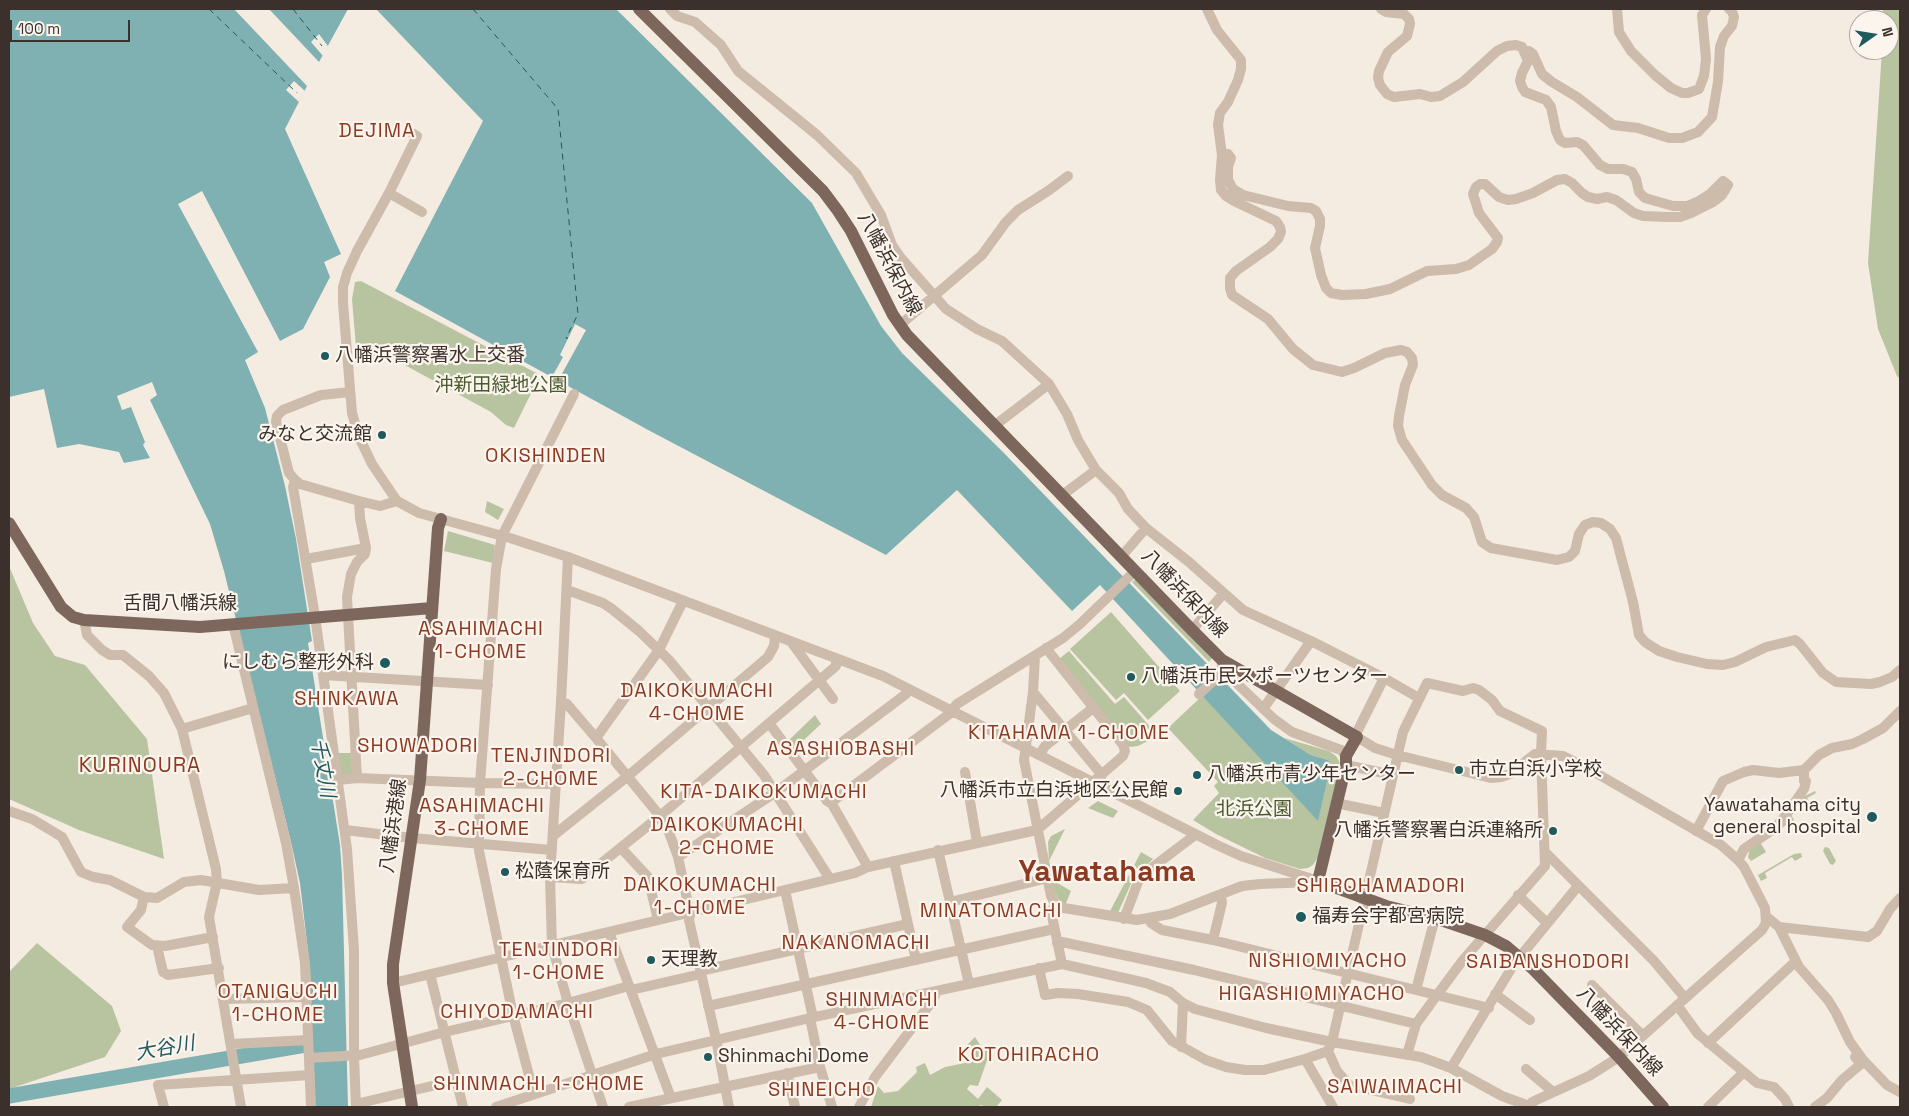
<!DOCTYPE html>
<html>
<head>
<meta charset="utf-8">
<style>
  body { margin:0 }
  #map { position:relative; width:1909px; height:1116px; overflow:hidden; background:#f4ebe1; font-family:"Space Grotesk",sans-serif }
  canvas { display:block }
  .frame { position:absolute; inset:0; border:10px solid #3b302b; pointer-events:none }
  .north { position:absolute; left:1849px; top:10px; width:50px; height:50px; box-sizing:border-box; background:#fbf5ee; border:1px solid #aea6a0; border-radius:50%; rotate:77deg; font-size:14px; font-weight:700; line-height:20px; text-align:center; color:#3b302b }
  .north::after { content:''; display:block; margin:auto; width:18px; height:22px; background:#1f5a5e; clip-path:polygon(50% 0,100% 100%,50% 72%,0 100%) }
  .scale { position:absolute; left:10px; top:20px; width:120px; height:22px; box-sizing:border-box; border:2px solid #3b302b; border-top:0; padding-left:6px; font-size:15px; line-height:18px; white-space:nowrap; color:#3b302b; -webkit-text-stroke:4px #fbf5ee; paint-order:stroke }
</style>
</head>
<body>
<div id="map">
<canvas width="1909" height="1116"></canvas>
<div class="frame"></div>
<div class="north">N</div>
<div class="scale">100 m</div>
</div>
<script>
const c = document.querySelector('canvas').getContext('2d');
c.lineJoin = 'round';
function fillPath(path, color) { c.fillStyle = color; c.fill(path, 'evenodd'); }
const toPath = rows => new Path2D(rows.map(r => 'M' + r).join(''));
function stroke(path, color, width, dash) { c.strokeStyle = color; c.lineWidth = width; c.lineCap = dash ? 'butt' : 'round'; c.setLineDash(dash || []); c.stroke(path); }
function write(font, color, halo, rows, align = 'center') {
  c.font = font + ' "Space Grotesk","Noto Sans JP",sans-serif'; c.lineWidth = 4.5; c.setLineDash([]); c.textBaseline = 'middle'; c.strokeStyle = halo; c.fillStyle = color; for (const [text, x, y, turn = 0] of rows) {
    c.save(); c.translate(x, y); c.rotate((+turn || 0) * Math.PI / 180); c.textAlign = isNaN(turn) ? turn : align; if (halo) c.strokeText(text, 0, 0); c.fillText(text, 0, 0); c.restore();
  }
}
fillPath(toPath([
  [1883,9,1900,9,1900,379,1897,376,1878,329,1868,263,1882,50,1889,50,1889,20,1882,20],
  [361,281,540,375,514,428,506,425,491,412,379,351,374,357,357,359,352,299,355,282],
  [487,501,504,509,498,520,485,512],
  [448,531,495,545,493,563,444,551],
  [9,566,33,623,55,656,85,665,147,739,164,859,79,830,9,799],
  [1136,579,1213,657,1209,662,1132,582],
  [1111,612,1180,691,1148,720,1124,693,1116,700,1070,649],
  [1069,651,1115,704,1124,697,1152,729,1152,736,1146,742,1138,746,1129,747,1059,659],
  [1203,695,1318,820,1331,765,1328,760,1311,755,1284,738,1329,751,1336,756,1339,761,1340,766,1318,857,1313,865,1308,868,1300,869,1265,858,1216,834,1193,820,1219,793,1214,786,1218,782,1168,728],
  [815,715,821,724,794,749,788,741],
  [334,753,353,753,354,778,338,782],
  [1815,791,1816,793,1807,798,1810,803,1791,814,1794,820,1768,837,1805,796],
  [1098,801,1118,811,1113,818,1088,808],
  [1065,829,1049,861,1048,842,1051,836],
  [1760,842,1766,852,1751,861,1748,857,1750,849],
  [1825,847,1829,848,1836,861,1833,865,1830,864,1823,851],
  [1141,852,1153,859,1134,877,1117,915,1109,913],
  [1801,853,1802,857,1795,861,1792,857,1765,873,1767,878,1761,881,1758,875,1794,854],
  [1054,881,1071,891,1064,908,1049,883],
  [37,943,112,1006,121,1031,105,1057,9,1089,9,972],
  [975,1037,982,1048,991,1049,978,1086,970,1085,967,1089,978,1099,987,1087,1002,1100,996,1107,986,1107,981,1105,977,1107,871,1107,878,1086,884,1093,898,1091,917,1072,916,1067,925,1063,930,1075,945,1067,965,1063,974,1058,967,1045]
]), '#b8c4a0');
fillPath(toPath([
  [9,9,234,9,307,86,285,129,341,254,324,262,330,277,303,329,280,341,202,191,178,204,258,352,245,360,265,408,285,486,296,539,312,641,308,643,340,845,342,875,348,1107,314,1107,310,968,300,883,291,842,224,571,210,524,150,400,157,395,152,382,117,396,122,410,131,407,145,442,143,445,150,458,124,463,119,452,79,444,57,448,44,389,9,397],
  [269,9,348,9,319,62],
  [376,9,616,9,812,203,881,326,902,353,1003,452,1271,730,1311,755,1328,760,1331,765,1318,821,1100,585,1072,611,957,490,886,555,650,431,395,291,483,121]
]), '#7fb0b2');
fillPath(toPath([
  [319,34,328,46,323,56,311,42],
  [294,81,305,91,299,102,286,90],
  [575,324,586,330,558,381,552,377,563,357,560,355]
]), '#f4ebe1');
stroke(toPath([
  [9,1096,323,1042]
]), '#7fb0b2', 15);
stroke(toPath([
  [209,9,297,93],
  [293,9,322,46],
  [473,9,558,109,578,314,566,338,568,338]
]), '#1f5a5e', 1, [6, 5]);
stroke(toPath([
  [670,9,677,16,695,22,721,45,738,71,817,135,856,173,881,215,892,245,901,258,946,309,977,329,1002,341,1049,384,1067,414,1078,440,1096,470,1119,493,1128,509,1146,528,1189,562,1243,610,1311,641,1384,678,1419,698],
  [1207,9,1217,30,1241,60,1241,69,1238,80,1228,102,1220,113,1218,125,1222,155,1220,180,1221,190,1226,196,1234,201,1276,221,1280,227,1281,232,1278,239,1270,247,1236,271,1230,278,1230,288,1232,295,1268,319,1293,349,1313,365,1342,372,1354,368,1385,353,1401,350,1407,352,1412,358,1413,365,1405,385,1399,416,1398,426,1402,440,1432,485,1442,495,1466,508,1474,517,1482,542,1491,548,1557,560,1569,557,1575,551,1579,534,1585,525,1593,522,1601,523,1610,529,1616,538,1633,602,1639,635,1645,642,1659,651,1677,657,1707,664,1723,665,1735,662,1766,647,1795,640,1800,644,1823,673,1836,682,1871,684,1880,682,1892,677,1900,670],
  [1617,9,1619,32,1631,51,1655,75,1671,88,1682,93,1688,93,1699,89,1704,76,1706,59,1702,15,1706,9],
  [1526,53,1529,51,1533,54,1542,74,1552,82,1577,97,1613,125,1638,128,1669,138,1682,138,1698,132,1712,117,1718,82,1720,47,1724,36,1732,26,1734,17,1732,11,1729,9],
  [412,133,417,136,389,193,422,212],
  [1222,155,1228,154,1231,158,1228,167,1228,180,1233,189,1243,195,1288,206,1311,208,1316,211,1320,219,1320,226,1315,248,1321,275,1326,288,1331,293,1342,295,1366,294,1390,289,1427,271,1456,269,1469,265,1492,249,1497,242,1498,238,1479,213,1473,194,1476,187,1480,184,1485,184,1499,197,1508,200,1516,199,1533,193,1557,180,1565,179,1572,183,1582,193,1588,197,1597,199,1607,197,1616,200,1634,213,1643,216,1668,217,1680,217,1691,213,1713,202,1722,195,1728,185,1723,181,1710,194,1699,201,1687,206,1673,206,1645,198,1639,192,1636,179,1632,172,1623,169,1608,169,1600,165,1583,145,1577,142,1565,143,1560,140,1556,131,1551,107,1546,100,1525,92,1522,87,1520,81,1522,73,1528,61,1522,47,1516,45,1507,46,1497,51,1463,82,1440,96,1431,97,1420,94,1394,97,1387,94,1380,85,1378,78,1379,71,1388,52,1407,36,1410,24,1409,19,1404,14,1386,12,1381,9],
  [389,193,357,251,347,273,343,287,343,303,352,413,359,437,372,464,397,501,419,513,510,538,568,557,883,676,1217,845,1241,856,1318,881],
  [900,325,982,255,1006,222,1018,210,1048,191,1068,176],
  [350,392,321,395,283,410,277,416,276,422,289,473,295,480,300,484,359,501,380,506,397,501],
  [994,426,1049,384],
  [295,480,293,487,315,616,347,849,354,950,354,1056,356,1107],
  [1061,496,1096,470],
  [568,557,561,702,550,877,552,946,568,1003,603,1107],
  [1121,557,1146,528],
  [306,559,366,548],
  [567,590,603,603,612,609,639,631,669,660,764,775,830,879],
  [84,620,87,635,102,650,110,655,123,655,149,676,164,693,182,729,216,869,217,882,209,917,241,1107],
  [233,624,286,843,294,888,305,963,311,1107],
  [1192,630,1224,593],
  [792,643,833,699],
  [1035,656,1033,692,1024,760,1051,896,1056,905,1064,908,1137,920,1170,914,1242,886,1260,884,1311,882],
  [1222,660,1222,667,1224,671,1274,719,1292,732,1341,750,1346,756],
  [323,675,488,685],
  [1033,692,1102,775],
  [1199,694,1224,671],
  [561,702,567,704,596,738,660,816,667,827,678,857,690,913,689,920,716,1039,729,1107],
  [1263,709,1311,641],
  [769,723,827,801,832,804,868,867],
  [182,729,253,708],
  [1355,736,1384,678],
  [1357,737,1375,748,1397,755,1491,778,1501,777,1510,774,1535,754,1563,756,1589,769,1721,845,1738,860,1744,867,1765,908,1766,923,1762,930,1619,1057,1589,1076,1532,1102,1528,1107],
  [596,738,659,650,683,601],
  [1040,754,1045,746,1093,708],
  [1346,765,1393,775],
  [965,772,977,842],
  [357,778,347,597,351,574,357,562,365,554,366,548,360,518,359,501],
  [338,780,357,778,480,783,556,784],
  [1336,803,1384,813],
  [832,804,833,801,948,715,957,704,1063,638,1080,624,1135,571],
  [9,811,32,819,62,837,81,872,93,877,110,880,144,897,157,898,184,882,201,880,259,890,294,888],
  [345,830,412,838,552,850],
  [1696,831,1723,781,1744,772,1753,770,1779,773,1804,770],
  [554,835,628,776,768,657,774,646,775,636],
  [621,848,648,877,658,920],
  [938,850,969,984],
  [1546,853,1654,961,1685,998],
  [678,857,776,792,906,694,909,689],
  [1738,860,1744,849,1775,828,1786,815,1804,789,1806,781,1804,781,1804,770,1819,755,1832,748,1852,744,1863,739,1883,728,1900,711],
  [894,861,916,960],
  [550,877,582,879,588,874,660,816,836,666,836,658],
  [785,890,813,1018],
  [1518,895,1547,923],
  [144,897,141,910,127,927,152,945,165,946,213,937],
  [950,902,1048,878],
  [1056,905,1051,911,1062,964],
  [1767,917,1779,927,1799,967,1828,1000,1836,1013,1850,1042,1863,1060,1887,1085,1900,1092],
  [1124,919,1138,882,1145,873,1195,835],
  [1149,919,1151,923,1162,930,1213,940,1489,1008],
  [1779,927,1868,937,1877,931,1890,909,1900,898],
  [609,932,671,1098],
  [1213,940,1222,903,1221,895],
  [1057,943,1062,942,1194,970,1416,1024],
  [157,946,163,972,168,975,219,968],
  [1039,968,1045,995,1058,993,1078,994,1128,1002,1147,1010,1172,1041,1206,1060,1226,1067,1245,1070,1264,1070,1305,1059,1328,1051,1332,1042,1403,732,1427,683,1463,691,1473,688,1479,690,1492,700,1500,711,1542,731,1541,754,1545,866,1463,960,1437,995,1416,1024,1407,1055],
  [700,971,908,924],
  [430,974,463,1107],
  [393,983,785,890,855,873,868,867,1037,830,1123,756,1125,751,1123,745,1046,648],
  [1592,985,1642,1035],
  [631,990,701,974],
  [1416,990,1435,918],
  [1495,994,1530,1020],
  [224,999,306,997],
  [1677,1005,1698,1034,1757,1083,1774,1087,1785,1099,1789,1107],
  [708,1006,1054,929],
  [810,1018,820,1067,832,1107],
  [1708,1043,1796,961],
  [232,1044,308,1040],
  [1181,1047,1183,1003],
  [1328,1051,1337,1071,1349,1085,1410,1099],
  [309,1058,360,1055,445,1032,568,1003,629,986],
  [1305,1059,1333,1107],
  [1451,1068,1514,964,1578,886],
  [1526,1069,1553,1092],
  [787,1073,795,1107],
  [534,1094,513,1015,479,851,480,783,496,569,502,536,574,394],
  [356,1104,457,1080],
  [164,1107,158,1085,310,1075],
  [496,1107,656,1054,810,1018,1062,964,1146,983,1170,992,1183,1003,1195,1009,1266,1028,1332,1042,1421,1057,1451,1068,1502,1096,1532,1107],
  [629,1107,820,1067],
  [859,1107,875,1077,933,1000,937,991],
  [1708,1107,1744,1072],
  [1815,1107,1827,1098,1842,1080,1861,1064,1855,1057]
]), '#cdbbac', 10);
stroke(toPath([
  [639,9,823,191,838,211,851,231,893,315,907,335,1192,630,1222,660,1357,737,1346,756,1346,765,1318,881,1386,906,1435,918,1485,935,1506,946,1533,969,1619,1057,1663,1107],
  [9,523,61,607,73,617,84,620,200,627,432,608],
  [412,1107,393,983,393,964,420,780,438,528,441,519]
]), '#7d675c', 12);
for (const [x, y, r, color] of [
  [325,356,5,"#1f5a5e"],
  [382,435,5,"#1f5a5e"],
  [385,663,6,"#1f5a5e"],
  [1131,677,5,"#1f5a5e"],
  [1459,770,5,"#1f5a5e"],
  [1197,775,5,"#1f5a5e"],
  [1178,791,5,"#1f5a5e"],
  [1872,817,6,"#1f5a5e"],
  [1553,831,5,"#1f5a5e"],
  [505,872,5,"#1f5a5e"],
  [1301,917,6,"#1f5a5e"],
  [651,960,5,"#1f5a5e"],
  [708,1057,5,"#1f5a5e"]
]) { const dot = new Path2D(); dot.arc(x, y, r, 0, 2 * Math.PI); c.fillStyle = color; c.fill(dot); stroke(dot, '#fbf5ee', 2); }
write('19px', '#3b302b', '#fbf5ee', [
  ["八幡浜保内線",889,264,62],
  ["八幡浜保内線",1184,594,46],
  ["舌間八幡浜線",180,604],
  ["八幡浜港線",394,826,-82],
  ["八幡浜保内線",1619,1032,47]
]);
write('19px', '#3b302b', '#fbf5ee', [
  ["八幡浜警察署水上交番",335,356],
  ["みなと交流館",372,435,"right"],
  ["にしむら整形外科",374,663,"right"],
  ["八幡浜市民スポーツセンター",1141,677],
  ["市立白浜小学校",1469,770],
  ["八幡浜市青少年センター",1207,775],
  ["八幡浜市立白浜地区公民館",1168,791,"right"],
  ["Yawatahama city",1861,806,"right"],
  ["general hospital",1861,828,"right"],
  ["八幡浜警察署白浜連絡所",1543,831,"right"],
  ["松蔭保育所",515,872],
  ["福寿会宇都宮病院",1312,917],
  ["天理教",661,960],
  ["Shinmachi Dome",718,1057]
], 'left');
write('19px', '#4a5a2e', '#fbf5ee', [
  ["沖新田緑地公園",501,386],
  ["北浜公園",1254,810]
]);
c.letterSpacing = '1px';
write('20px', '#8c3b22', '#fbf5ee', [
  ["DEJIMA",377,132],
  ["OKISHINDEN",546,457],
  ["ASAHIMACHI",481,630],
  ["1-CHOME",481,653],
  ["DAIKOKUMACHI",697,692],
  ["4-CHOME",697,715],
  ["SHINKAWA",347,700],
  ["KITAHAMA 1-CHOME",1069,734],
  ["SHOWADORI",418,747],
  ["ASASHIOBASHI",841,750],
  ["TENJINDORI",551,757],
  ["2-CHOME",551,780],
  ["KITA-DAIKOKUMACHI",764,793],
  ["ASAHIMACHI",482,807],
  ["3-CHOME",482,830],
  ["DAIKOKUMACHI",727,826],
  ["2-CHOME",727,849],
  ["DAIKOKUMACHI",700,886],
  ["1-CHOME",700,909],
  ["SHIROHAMADORI",1381,887],
  ["MINATOMACHI",991,912],
  ["NAKANOMACHI",856,944],
  ["TENJINDORI",559,951],
  ["1-CHOME",559,974],
  ["NISHIOMIYACHO",1328,962],
  ["SAIBANSHODORI",1548,963],
  ["OTANIGUCHI",278,993],
  ["1-CHOME",278,1016],
  ["HIGASHIOMIYACHO",1312,995],
  ["SHINMACHI",882,1001],
  ["4-CHOME",882,1024],
  ["CHIYODAMACHI",517,1013],
  ["KOTOHIRACHO",1029,1056],
  ["SHINMACHI 1-CHOME",539,1085],
  ["SAIWAIMACHI",1395,1088],
  ["SHINEICHO",822,1091]
]);
c.letterSpacing = '0px';
write('italic 20px', '#1f5a5e', '#fbf5ee', [
  ["千丈川",322,768,80],
  ["大谷川",165,1049,-10]
]);
c.letterSpacing = '1px';
write('21px', '#8c3b22', '#fbf5ee', [
  ["KURINOURA",140,766]
]);
c.letterSpacing = '0px';
write('bold 29px', '#8c3b22', '#fbf5ee', [
  ["Yawatahama",1107,873]
]);
</script>
</body>
</html>
